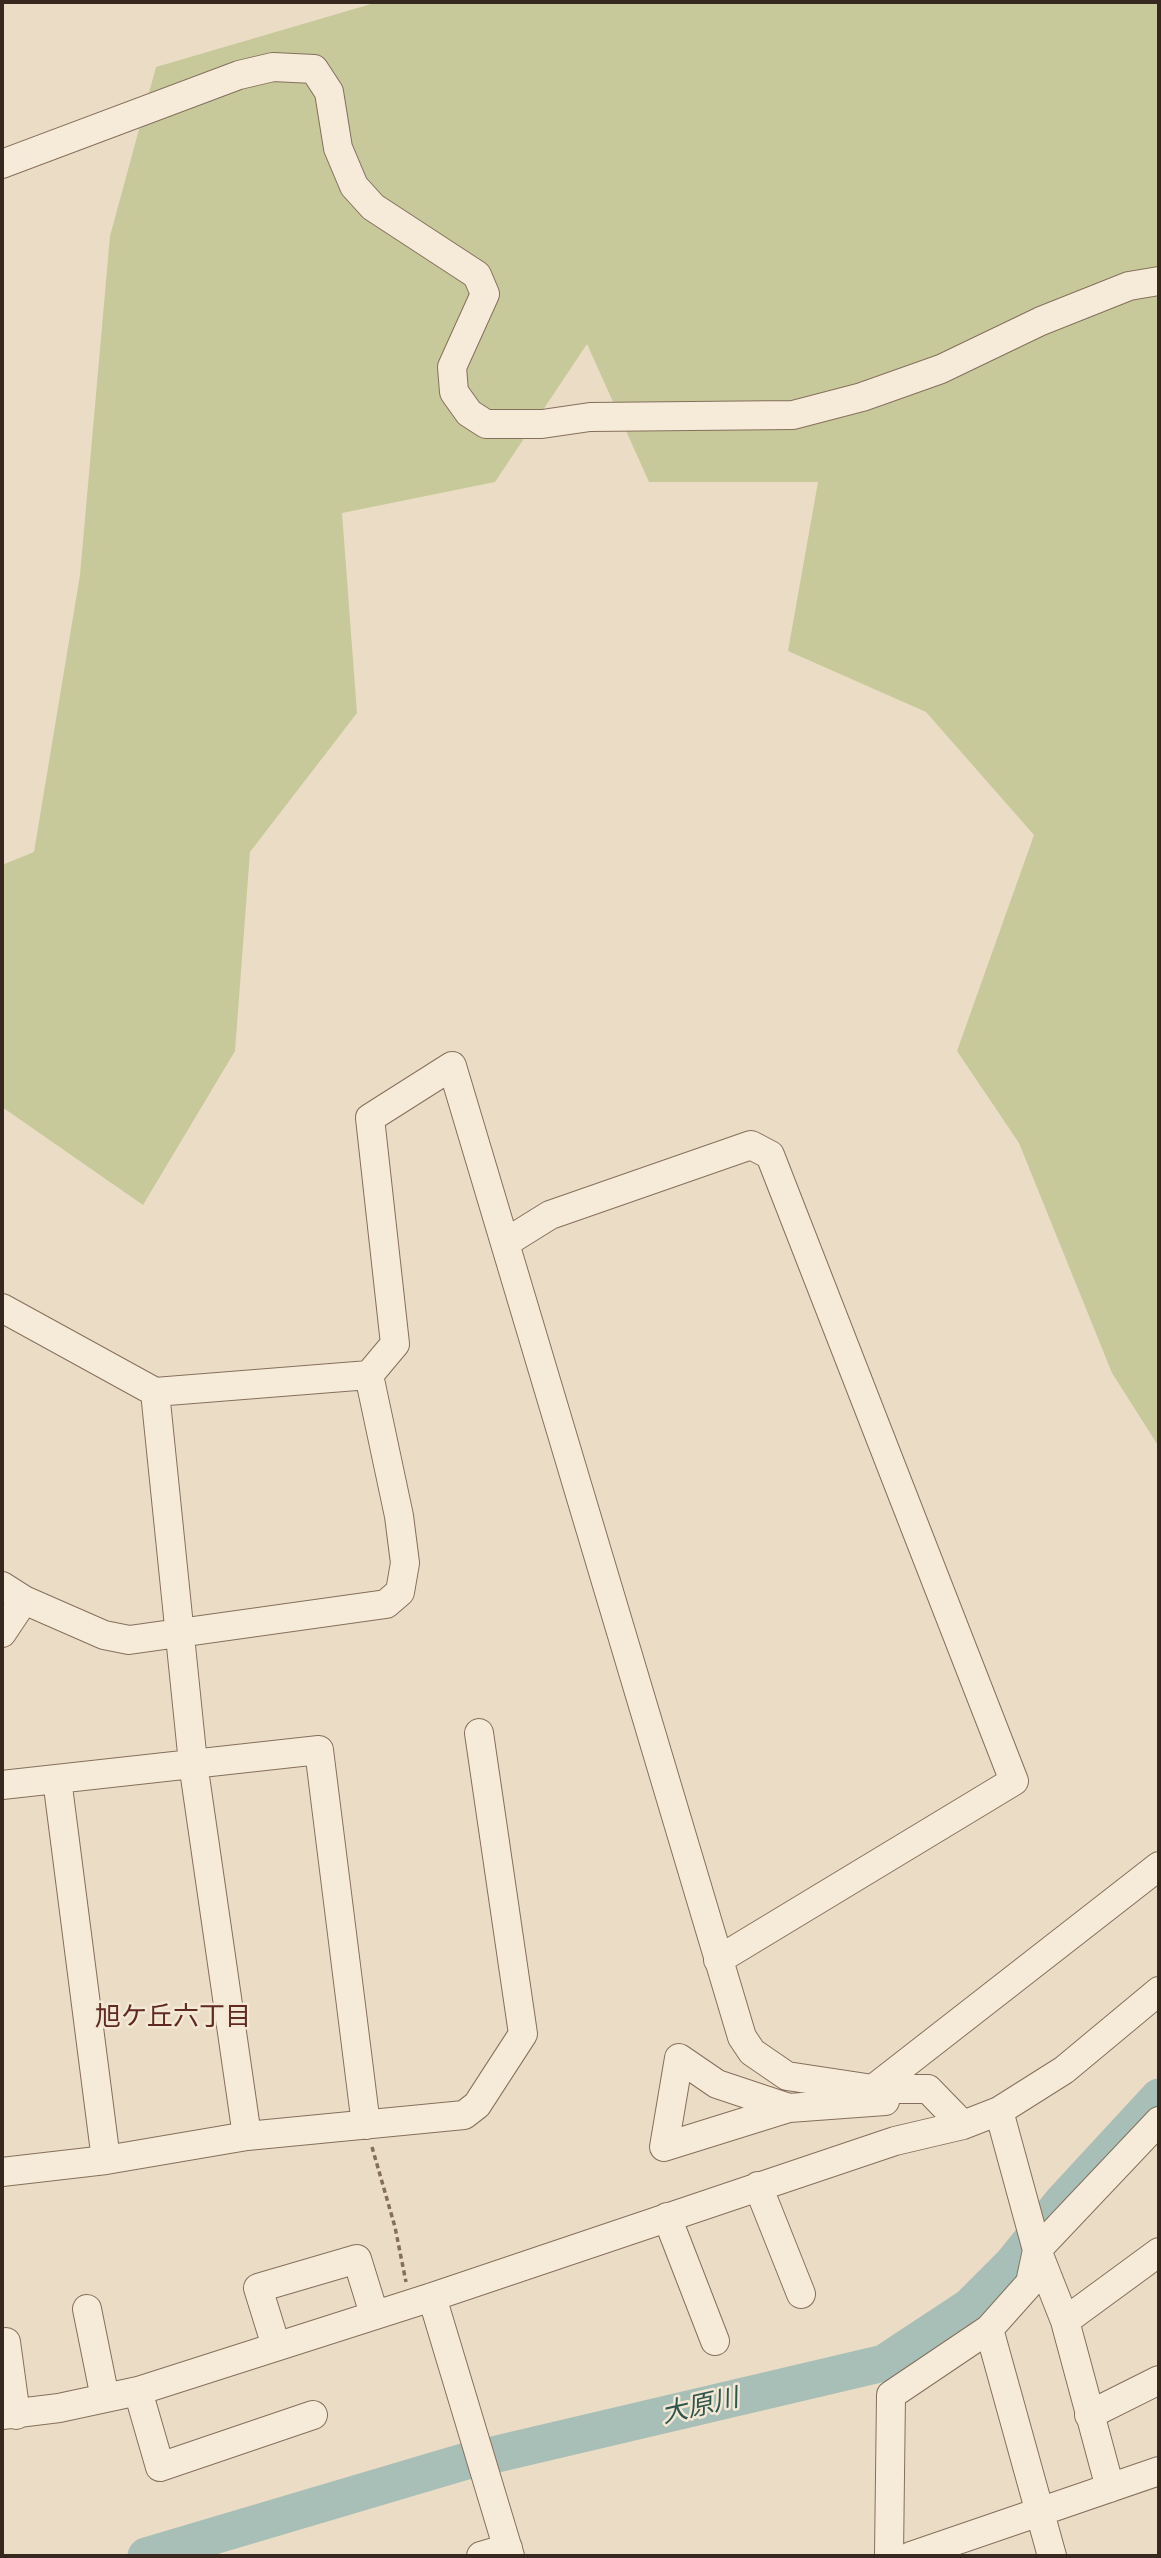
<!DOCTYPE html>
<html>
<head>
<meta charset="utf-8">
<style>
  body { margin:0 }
  #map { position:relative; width:1161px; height:2558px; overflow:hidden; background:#ebddc5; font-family:"Playfair Display",serif }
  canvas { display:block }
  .frame { position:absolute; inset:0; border:4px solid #36281f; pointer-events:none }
</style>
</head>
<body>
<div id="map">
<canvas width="1161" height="2558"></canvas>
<div class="frame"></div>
</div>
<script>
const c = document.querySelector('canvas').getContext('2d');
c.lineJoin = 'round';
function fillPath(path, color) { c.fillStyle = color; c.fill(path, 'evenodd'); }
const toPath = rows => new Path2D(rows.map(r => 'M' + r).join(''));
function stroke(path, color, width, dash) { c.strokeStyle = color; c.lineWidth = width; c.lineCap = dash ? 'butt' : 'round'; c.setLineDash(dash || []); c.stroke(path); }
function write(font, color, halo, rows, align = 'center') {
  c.font = font + ' "Playfair Display","Noto Sans JP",serif'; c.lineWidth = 5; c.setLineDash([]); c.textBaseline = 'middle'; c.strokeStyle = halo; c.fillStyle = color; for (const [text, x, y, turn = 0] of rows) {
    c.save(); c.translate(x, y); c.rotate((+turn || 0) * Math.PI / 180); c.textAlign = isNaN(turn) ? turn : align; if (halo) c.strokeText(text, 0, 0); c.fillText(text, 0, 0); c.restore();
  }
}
fillPath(toPath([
  [378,2,1159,2,1159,1447,1112,1373,1019,1143,957,1051,1034,835,926,712,788,651,818,482,649,482,587,344,495,482,342,513,357,713,250,852,235,1051,143,1205,2,1107,2,865,34,852,80,575,110,236,156,67]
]), '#c7c99a');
stroke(toPath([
  [146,2556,463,2462,884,2363,969,2307,1012,2264,1062,2202,1159,2097]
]), '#a7bfb6', 37);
const minor = toPath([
  [2,164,239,75,273,67,314,69,329,92,338,148,354,186,373,207,477,275,485,294,452,367,454,392,469,413,486,424,542,424,590,417,793,415,862,397,941,369,1041,321,1129,286,1159,281],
  [505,1243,550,1215,751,1145,770,1155,1014,1781,718,1960],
  [2,1308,155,1392,193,1763,247,2136],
  [369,1375,395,1344,370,1118,452,1066,742,2037,752,2052,787,2076,873,2089,928,2089,963,2125],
  [2,1586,24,1600,2,1633],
  [24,1600,104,1635,129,1640,386,1604,400,1592,405,1563,399,1516,369,1375,155,1392],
  [57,1779,106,2160],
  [2,1785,319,1750,366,2125],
  [873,2089,1159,1866],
  [789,2108,717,2084,679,2058,664,2147,789,2108,885,2101],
  [999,2111,1037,2250,1065,2321,1110,2488],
  [2,2172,106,2160,247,2136,464,2115,477,2105,523,2034,479,1733],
  [758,2186,801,2294],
  [667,2217,715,2341],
  [432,2297,510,2556],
  [87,2309,105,2398],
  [1065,2321,1159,2252],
  [989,2329,1052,2556],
  [6,2342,16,2415],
  [276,2346,258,2288,357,2259,374,2314],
  [138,2391,160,2467,313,2415],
  [2,2415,59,2408,138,2391,432,2297,895,2141,963,2125,999,2111,1064,2070,1159,1991],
  [1089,2415,1159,2380],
  [481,2556,508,2548],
  [889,2556,891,2395,989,2329,1030,2283,1037,2250,1159,2121],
  [911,2556,1159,2471]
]);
stroke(minor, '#856f5c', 30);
stroke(toPath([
  [372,2147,395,2227,406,2282]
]), '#856f5c', 3.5, [5, 3.5]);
stroke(minor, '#f6ebd8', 28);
write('26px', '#602922', '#f3e8d4', [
  ["旭ケ丘六丁目",173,2017]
]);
write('italic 26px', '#30554f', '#f3e8d4', [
  ["大原川",700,2406,-13]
]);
</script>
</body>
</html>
